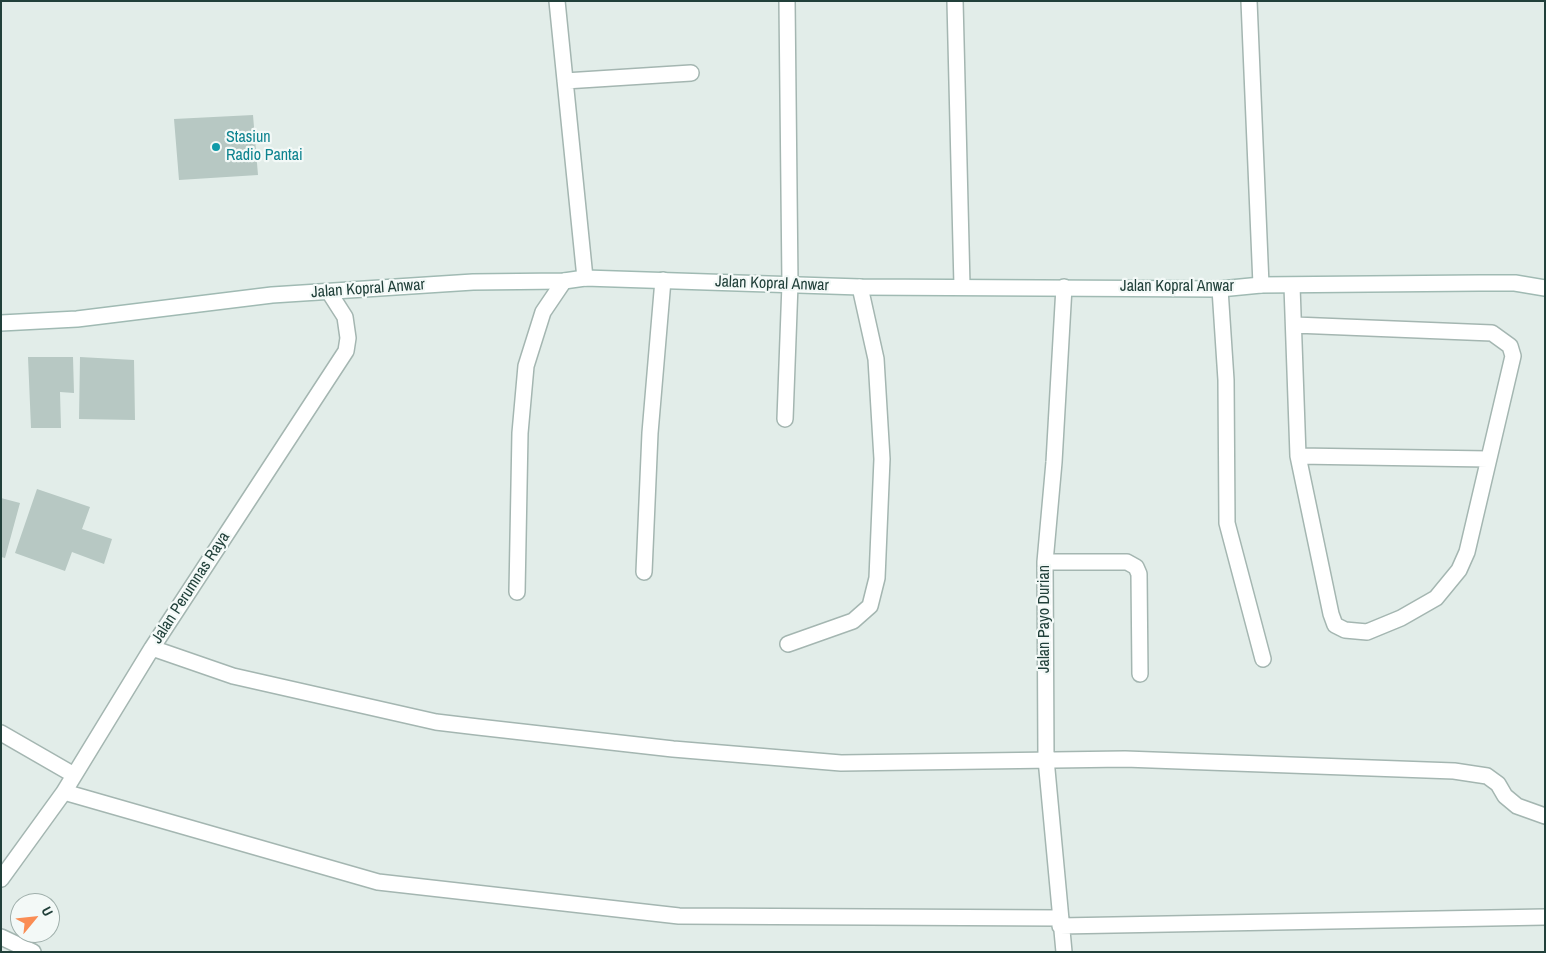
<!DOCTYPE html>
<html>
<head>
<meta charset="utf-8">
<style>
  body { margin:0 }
  #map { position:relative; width:1546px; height:953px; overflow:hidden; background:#e2ede9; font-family:"Archivo Narrow",sans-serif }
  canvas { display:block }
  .frame { position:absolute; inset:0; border:2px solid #21403a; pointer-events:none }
  .north { position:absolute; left:10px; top:893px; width:50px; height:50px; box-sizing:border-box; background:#f3f9f7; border:1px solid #9fafab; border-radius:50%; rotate:62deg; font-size:14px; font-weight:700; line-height:20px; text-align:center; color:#21403a }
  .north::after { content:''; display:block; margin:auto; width:18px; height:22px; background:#fa8d54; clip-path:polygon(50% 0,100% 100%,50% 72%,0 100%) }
</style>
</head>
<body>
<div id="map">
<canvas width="1546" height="953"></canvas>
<div class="frame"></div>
<div class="north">U</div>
</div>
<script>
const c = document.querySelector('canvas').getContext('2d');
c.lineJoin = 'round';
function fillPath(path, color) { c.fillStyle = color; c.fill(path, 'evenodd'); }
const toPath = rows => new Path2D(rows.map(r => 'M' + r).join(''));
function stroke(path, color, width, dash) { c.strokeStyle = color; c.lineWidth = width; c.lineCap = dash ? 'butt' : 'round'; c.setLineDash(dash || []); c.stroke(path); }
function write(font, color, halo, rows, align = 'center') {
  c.font = font + ' "Archivo Narrow",sans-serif'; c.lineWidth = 4.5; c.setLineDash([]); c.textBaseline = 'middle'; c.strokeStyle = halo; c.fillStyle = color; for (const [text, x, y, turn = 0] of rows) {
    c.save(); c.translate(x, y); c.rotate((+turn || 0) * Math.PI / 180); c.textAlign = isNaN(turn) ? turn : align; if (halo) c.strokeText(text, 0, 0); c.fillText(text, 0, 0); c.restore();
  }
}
fillPath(toPath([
  [253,115,258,175,179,180,174,119],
  [28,357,73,357,74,393,60,392,61,428,31,428],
  [80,357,134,360,135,420,79,419],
  [37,489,90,507,82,529,112,539,104,564,72,552,65,571,15,553],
  [1,498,20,503,5,558,1,557]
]), '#b7c8c3');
const street = toPath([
  [557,1,585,278],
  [955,1,962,286],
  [1249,1,1261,285],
  [565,81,691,73],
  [1292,286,1298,456,1331,614,1335,625,1345,630,1367,632,1401,618,1436,598,1459,570,1467,552,1513,356,1510,346,1492,333,1295,325],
  [1220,289,1226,380,1227,523,1263,659],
  [785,419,790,284,787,1],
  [1298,456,1488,459],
  [1045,562,1127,562,1136,567,1139,574,1140,674],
  [644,572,650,433,663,280],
  [517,592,520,433,526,366,543,312,564,281],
  [788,644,853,621,870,606,877,578,882,459,876,359,860,287],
  [152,648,233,676,436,722,478,727,673,749,841,763,1125,759,1454,771,1487,776,1498,784,1505,796,1517,806,1545,816],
  [1,733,74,775],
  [64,792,378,882,679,916,1060,918],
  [1,879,64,792,152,648,346,351,348,338,345,317,329,292],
  [1060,926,1545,917],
  [1,937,33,952],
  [1064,952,1046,759,1045,562,1054,462,1064,287]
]);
const secondary = toPath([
  [1,323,77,319,272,295,473,282,564,281,585,278,860,287,1220,289,1261,285,1479,283,1515,283,1545,288]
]);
stroke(street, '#a4b6b1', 18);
stroke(secondary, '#a0bab3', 18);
stroke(street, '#fff', 15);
stroke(secondary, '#fff', 15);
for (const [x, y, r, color] of [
  [216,147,5,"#0f9aa8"]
]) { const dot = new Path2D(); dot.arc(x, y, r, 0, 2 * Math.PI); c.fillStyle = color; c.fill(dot); stroke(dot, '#f3f9f7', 2); }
write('16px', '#0d838f', '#f3f9f7', [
  ["Stasiun",226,138],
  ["Radio Pantai",226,156]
], 'left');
write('16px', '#21403a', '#f3f9f7', [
  ["Jalan Kopral Anwar",772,284,2],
  ["Jalan Kopral Anwar",1177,287],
  ["Jalan Kopral Anwar",368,289,-4],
  ["Jalan Perumnas Raya",191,588,-57],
  ["Jalan Payo Durian",1045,619,-90]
]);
</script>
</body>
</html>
